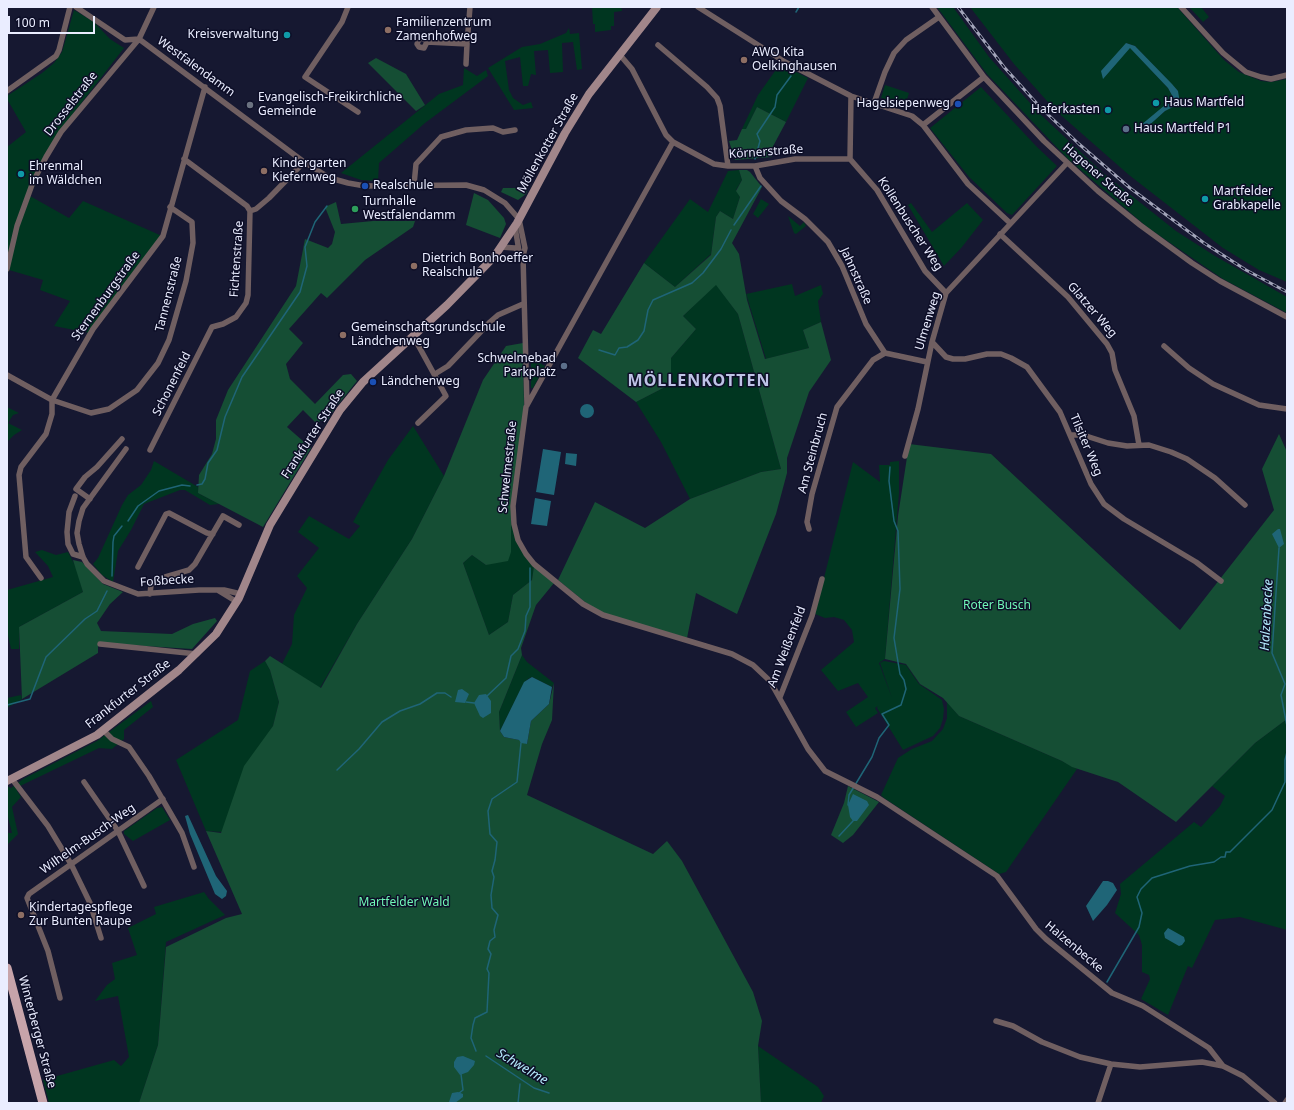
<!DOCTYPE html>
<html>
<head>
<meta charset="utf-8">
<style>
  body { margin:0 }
  #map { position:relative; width:1294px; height:1110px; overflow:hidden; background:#161831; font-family:"Noto Sans",sans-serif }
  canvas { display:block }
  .frame { position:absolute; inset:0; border:8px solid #eaedff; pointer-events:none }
  .scale { position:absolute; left:8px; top:16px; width:87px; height:18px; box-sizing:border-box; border:2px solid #eaedff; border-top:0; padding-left:5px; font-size:12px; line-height:14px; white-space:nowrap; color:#eaedff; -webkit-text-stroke:3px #0d0e27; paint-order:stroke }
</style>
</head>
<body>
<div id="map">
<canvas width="1294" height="1110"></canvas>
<div class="frame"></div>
<div class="scale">100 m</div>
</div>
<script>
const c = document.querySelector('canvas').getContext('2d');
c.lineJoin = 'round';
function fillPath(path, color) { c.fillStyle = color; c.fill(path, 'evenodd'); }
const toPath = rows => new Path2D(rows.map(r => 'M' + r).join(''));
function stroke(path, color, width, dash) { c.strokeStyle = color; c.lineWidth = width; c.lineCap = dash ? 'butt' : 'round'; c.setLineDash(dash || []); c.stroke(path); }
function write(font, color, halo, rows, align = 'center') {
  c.font = font + ' "Noto Sans",sans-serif'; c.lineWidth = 3; c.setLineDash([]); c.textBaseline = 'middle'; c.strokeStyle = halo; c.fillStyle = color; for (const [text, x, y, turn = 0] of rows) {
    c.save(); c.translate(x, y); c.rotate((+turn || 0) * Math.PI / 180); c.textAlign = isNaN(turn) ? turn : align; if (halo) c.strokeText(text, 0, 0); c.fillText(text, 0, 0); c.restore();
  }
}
fillPath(toPath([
  [592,7,621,7,622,11,614,12,614,26,611,26,611,30,595,32,595,24,593,24],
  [937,7,953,7,989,57,1039,113,1103,173,1176,231,1215,256,1287,297,1287,313,1223,279,1147,227,1069,160,987,74],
  [970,7,1177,7,1224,60,1239,72,1261,81,1271,82,1287,79,1287,282,1259,270,1223,248,1129,175,1055,110,1014,64],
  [1126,43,1135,46,1178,91,1175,105,1165,111,1145,129,1173,103,1174,99,1168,88],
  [1189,7,1201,7,1209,17,1203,22],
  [74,10,94,22,110,39,124,48,59,132,30,196,69,218,83,201,162,236,90,333,54,326,70,301,40,290,43,280,9,270,7,275,7,147,26,132,7,99,7,96,42,73,54,63,62,52],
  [569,28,570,34,579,33,582,69,577,70,573,42,562,43,563,72,550,73,548,50,534,51,536,75,531,74,528,86,523,86,520,57,505,61,509,90,513,98,523,105,531,102,533,108,514,110,488,68,522,47,540,44,566,33],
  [780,64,808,78,786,122,757,107,746,129,742,129,758,95],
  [464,68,477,76,486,70,488,76,425,123,379,163,378,181,361,180,341,173,439,94,463,85],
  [885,85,909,93,905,106,881,98],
  [981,87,1036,146,1057,166,1012,215,1007,213,969,177,930,128],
  [739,170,742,180,736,190,740,197,733,219,720,211,716,217,711,254,675,287,644,263,690,199,708,212,728,171],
  [761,199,769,204,758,218,753,214],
  [911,203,932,232,967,203,983,220,962,247,944,266,908,205],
  [788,216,800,226,804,222,806,226,796,234,794,233],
  [716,284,738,314,781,469,761,472,690,499,661,442,636,402,671,384,671,358,696,329,683,316],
  [792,284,795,296,821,285,823,294,818,301,821,322,803,330,809,348,766,359,746,294],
  [531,358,545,366,533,388,531,388],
  [7,407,19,413,13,415,8,423,22,430,14,435,7,442],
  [413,426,444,476,412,539,357,624,320,688,282,664,292,644,294,615,307,588,297,576,319,548,298,532,309,516,349,539,360,526,353,522,388,460],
  [154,461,198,487,198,493,219,504,210,505,185,490,180,490,144,504,131,530,118,551,113,582,102,575,93,564,98,558,122,505,128,495,141,485,151,470],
  [899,461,899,493,885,659,879,663,892,698,880,663,884,661,906,665,919,684,942,700,944,709,943,719,940,728,933,736,903,750,877,708,878,706,875,708,878,713,856,727,846,712,868,697,858,683,838,691,821,670,854,642,852,630,844,620,834,617,825,618,815,614,853,462,880,482,879,465,890,465,890,462],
  [511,520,516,540,534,566,532,580,513,595,508,622,489,635,463,563,472,555,486,565,511,552],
  [42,550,56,555,68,552,77,569,83,592,19,627,19,649,11,649,7,631,7,590,53,577,48,566,35,552],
  [522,655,527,662,554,683,552,687,532,677,528,679,524,683,500,731,499,712],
  [265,661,270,670,279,702,273,726,223,832,206,831,176,760,238,720,250,671],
  [21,695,22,699,7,708,7,698],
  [151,701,153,707,124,730,124,739,112,749,99,748,18,787,17,791,21,797,12,807,18,834,7,845,7,833,12,833,7,813,7,786,11,788,23,779,97,741],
  [947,702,959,716,1062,761,1077,769,1006,872,999,874,884,798,881,795,898,758,912,749,932,741,943,729,947,718],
  [1287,719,1287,930,1240,917,1215,920,1192,968,1188,966,1168,1015,1141,999,1150,979,1149,975,1142,972,1142,945,1139,935,1115,913,1121,894,1120,884,1194,822,1201,827,1220,806,1225,796,1212,786,1255,743],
  [162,807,170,820,133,841,124,834,124,831,157,808],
  [204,892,209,899,225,915,166,942,158,1045,139,1103,49,1103,43,1080,114,1060,121,1066,129,1057,118,996,95,1001,107,985,115,979,112,963,137,955,128,928,156,914,154,907],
  [758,1046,818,1087,824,1096,821,1103,761,1103]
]), '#003620');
fillPath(toPath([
  [376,58,406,74,425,105,416,111,368,63],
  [757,107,786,122,771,150,772,157,735,160,729,141,737,140,742,129,746,129],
  [739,170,747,170,750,172,762,187,732,243,739,254,747,300,765,359,809,348,803,330,821,322,831,360,809,392,787,458,787,473,776,514,737,614,696,593,687,638,604,614,585,602,558,580,595,502,645,528,690,499,761,472,781,469,738,314,716,285,683,316,696,329,671,358,671,384,636,402,578,358,593,330,601,334,644,263,675,287,711,255,716,217,720,211,733,219,740,197,736,191,742,180],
  [526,185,528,188,526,194,518,200,501,192,503,188,519,188],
  [474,193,488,200,504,218,506,224,500,238,466,225],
  [336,202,341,224,373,221,415,221,413,227,365,260,327,298,321,293,289,329,303,343,286,364,290,379,315,404,343,375,351,374,357,381,336,407,325,424,321,420,317,424,303,410,287,427,311,448,263,527,198,493,199,475,212,454,216,439,216,420,228,390,296,286,305,239,328,248,332,244,335,232,325,207],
  [523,343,524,408,511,520,511,552,508,561,486,565,472,555,463,563,489,635,508,622,513,595,532,580,534,566,554,583,536,605,521,648,522,655,499,712,500,731,504,737,519,740,527,744,531,721,549,704,554,683,552,720,542,744,527,795,653,854,667,841,682,861,753,992,762,1021,758,1046,761,1103,139,1103,158,1045,166,947,226,918,242,914,206,831,221,833,244,766,273,726,279,702,270,670,265,661,270,656,321,688,357,624,412,539,444,476,483,380,506,346],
  [1279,434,1287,452,1287,719,1255,743,1176,822,1118,782,1072,767,1062,761,959,716,943,698,920,684,906,664,885,659,898,516,909,444,991,454,1180,630,1274,510,1262,469],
  [73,560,82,562,103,584,123,592,110,604,97,623,101,631,172,634,193,624,215,618,217,621,192,649,98,643,98,653,22,699,19,627,83,592],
  [848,786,879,802,853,835,843,843,831,835,844,803]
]), '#154e34');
fillPath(toPath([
  [1126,43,1135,46,1172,84,1178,91,1179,97,1179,102,1175,106,1165,111,1145,129,1141,125,1165,105,1173,103,1174,99,1168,88,1130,48,1103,79,1101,71],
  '580 411a7 7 0 1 1 14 0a7 7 0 1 1-14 0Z',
  [543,449,561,452,554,495,536,492],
  [566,453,577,454,576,466,565,464],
  [535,498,551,501,547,526,531,524],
  [1278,529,1280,529,1284,544,1279,548,1272,534],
  [532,677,552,687,549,704,531,721,527,744,521,743,519,740,504,737,500,731,524,682],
  [462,689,469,694,465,703,455,702,458,690],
  [486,694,491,701,491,713,483,718,480,716,474,703,479,695],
  [853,794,867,801,869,805,857,821,853,821,850,817,848,805],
  [188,815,216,876,227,891,226,896,222,899,215,894,190,834,185,816],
  [1103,881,1108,881,1113,883,1117,890,1107,905,1093,921,1086,906],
  [1168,928,1184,937,1185,941,1182,945,1179,946,1165,938,1164,933],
  [463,1056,475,1061,474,1065,468,1072,460,1075,454,1067,454,1062,457,1057],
  [458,1092,463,1094,463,1097,455,1103,449,1102,452,1093]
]), '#1f6577');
stroke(toPath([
  [796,12,799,7],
  [755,159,760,141,757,134,775,107,777,95,791,76],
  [734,225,761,186],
  [599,350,615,355,619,348,627,347,638,340,644,331,648,310,653,300,692,283,703,273,721,249,731,230],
  [197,485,202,484,205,479,208,463,217,450,225,417,242,377,300,292,307,266,305,247,315,222,327,206],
  [128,521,138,506,159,491,182,485,190,486],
  [1279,548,1272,653,1285,684,1281,695,1287,726],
  [112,576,113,542,114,536,122,526],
  [487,696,506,678,511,656,518,649,525,631,526,616,530,607,530,568],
  [466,702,474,703],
  [7,705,30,699,46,657,85,619,97,611,107,591],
  [337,770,359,749,382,722,400,711,420,704,437,693,445,693,451,697],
  [848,805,849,795,872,757,879,738,889,725,882,714,901,705,906,689,904,680,900,674,894,638,900,589,898,531,894,521,889,481,890,467],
  [839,836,853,821],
  [1107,982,1139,927,1142,913,1137,897,1141,889,1152,878,1190,866,1214,862,1221,857,1225,857,1226,852,1230,852,1272,810,1285,782,1285,760,1287,752],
  [476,1051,471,1038,473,1025,475,1018,487,1012,489,973,487,969,491,954,488,949,490,941,495,937,494,930,498,915,492,908,491,895,494,877,492,871,495,860,497,842,490,834,488,811,492,799,517,782,521,743],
  [486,1056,534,1088,549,1093],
  [458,1094,463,1090,461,1074],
  [518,1103,520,1084]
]), '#1f6577', 1.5);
stroke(toPath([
  [76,7,125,40,139,39,304,162,330,178,348,183,365,186,466,185,484,190,505,203,519,219,525,248,523,256,527,405],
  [348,7,342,22,305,77,358,112],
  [698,7,785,62,851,96,912,116,923,125,984,77],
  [932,7,984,77,1044,141,1098,191,1140,225,1192,263,1220,281,1287,317],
  [1181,7,1223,53,1246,72,1261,77,1271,79,1287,75],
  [427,42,424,48,419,47,417,44,419,39,423,38,427,42,467,44,470,7],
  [658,45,707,87,717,98,720,106,728,166],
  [620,55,632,69,666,135,673,142,714,164,728,166,755,166,795,159,850,159],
  [466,64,467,44],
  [7,91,56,56,59,50,70,7],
  [851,96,850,159,877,190,925,271,946,293],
  [874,103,885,72,894,53,906,40,939,17],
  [923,125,968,184,1010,223],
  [673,142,526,407,513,506,514,524,518,540,526,554,534,564,583,604,603,615,732,654,753,665,770,681,808,749,825,771,877,797,997,876,1036,929,1046,939,1112,993,1143,1006,1209,1048,1223,1066],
  [755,166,760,178,781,201,805,219,828,242,842,266,866,324,885,353,927,362],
  [414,185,416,164,441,137,466,130,493,128,503,132,515,130],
  [250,211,256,209,269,198,304,162],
  [515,227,519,251],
  [1000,234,1068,297,1107,344,1112,353,1115,370,1134,416,1139,445],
  [501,247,515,248,523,256],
  [7,269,17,226,33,182,46,157,61,132,139,39,154,7],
  [412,337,417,343,446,396,418,423],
  [932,342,946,357,953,359,965,359,987,354,1001,354,1011,358,1027,367,1060,412,1091,484,1104,504,1124,519,1196,562,1221,581],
  [1164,346,1189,368,1213,384,1259,405,1287,409],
  [435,374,448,366,490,322,498,315,523,304],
  [7,375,52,400,91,413,109,409,137,390,158,363,169,340,186,281,193,243,192,222,170,207],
  [1071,435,1083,435,1108,443,1127,446,1149,445,1171,452,1187,459,1215,478,1245,505],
  [126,449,83,508,79,521,77,533,79,544,83,557,87,564,104,581,138,594,199,590,224,590,241,594],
  [150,450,212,327,223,324,236,317,246,303,248,295,250,211,247,206,184,159],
  [905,456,918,409,932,342,946,293,1067,163],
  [75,496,69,512,67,532,68,544,73,554,83,557],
  [90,499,76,489,85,477,97,467,122,439],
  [809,529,807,522,812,494,837,407,873,360,885,353],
  [138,567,166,514,169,513,207,533,213,534],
  [41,578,26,557,19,475,21,467,46,434,52,414,52,400,93,329,163,236,205,87],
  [219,591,237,602],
  [150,594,151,585,155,580,189,570,195,564,223,516,239,525],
  [100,644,197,654],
  [780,697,812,616,822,579],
  [104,731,112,739,129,747,149,776,182,833,194,867],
  [12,779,48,826,71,864,90,903,101,938],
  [84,782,118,831,144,886],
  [60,998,48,951,27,898,29,894,163,799],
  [996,1021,1013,1026,1042,1042,1080,1057,1111,1064,1140,1067,1202,1062,1223,1066,1243,1076,1275,1103],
  [1098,1103,1111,1064],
  [1285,1103,1287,1100]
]), '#705f61', 5.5);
stroke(toPath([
  [7,781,97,735,179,670,216,634,239,598,270,525,340,410,363,382,447,305,494,257,517,223,565,133,589,94,657,7]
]), '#a1868a', 8);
stroke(toPath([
  [7,968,43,1103]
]), '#c7a4aa', 9);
const rail = toPath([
  [958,7,1004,67,1040,107,1079,144,1130,188,1204,243,1246,270,1287,292]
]);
stroke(rail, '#a2a4b9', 3);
stroke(rail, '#0d0e27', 1.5, [4.5]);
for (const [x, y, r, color] of [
  [388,30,4,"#8d6e63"],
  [287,35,4,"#0f9aa8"],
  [744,60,4,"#8d6e63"],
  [1156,103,4,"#0f9aa8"],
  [958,104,4,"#1a4fb4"],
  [250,105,4,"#6b7280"],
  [1108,110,4,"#0f9aa8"],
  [1126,129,4,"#5c6f8a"],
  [264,171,4,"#8d6e63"],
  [21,174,4,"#0f9aa8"],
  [365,186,4,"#1a4fb4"],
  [1205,199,4,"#0f9aa8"],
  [355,209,4,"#2e9e5b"],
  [414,266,4,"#8d6e63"],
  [343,335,4,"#8d6e63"],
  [564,366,4,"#5c6f8a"],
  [373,382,4,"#1a4fb4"],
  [21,915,4,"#8d6e63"]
]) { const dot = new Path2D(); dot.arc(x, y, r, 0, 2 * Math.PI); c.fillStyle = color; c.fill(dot); stroke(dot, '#0d0e27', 1.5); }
write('12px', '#eaedff', '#0d0e27', [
  ["Familienzentrum",396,23],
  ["Zamenhofweg",396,37],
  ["Kreisverwaltung",279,35,"right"],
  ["AWO Kita",752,53],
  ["Oelkinghausen",752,67],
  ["Evangelisch-Freikirchliche",258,98],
  ["Gemeinde",258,112],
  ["Haus Martfeld",1164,103],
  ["Hagelsiepenweg",950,104,"right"],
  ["Haferkasten",1100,110,"right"],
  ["Haus Martfeld P1",1134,129],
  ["Kindergarten",272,164],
  ["Kiefernweg",272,178],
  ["Ehrenmal",29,167],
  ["im Wäldchen",29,181],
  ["Realschule",373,186],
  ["Martfelder",1213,192],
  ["Grabkapelle",1213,206],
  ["Turnhalle",363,202],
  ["Westfalendamm",363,216],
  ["Dietrich Bonhoeffer",422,259],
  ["Realschule",422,273],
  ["Gemeinschaftsgrundschule",351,328],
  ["Ländchenweg",351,342],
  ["Schwelmebad",556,359,"right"],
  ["Parkplatz",556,373,"right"],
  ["Ländchenweg",381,382],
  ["Kindertagespflege",29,908],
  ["Zur Bunten Raupe",29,922]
], 'left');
write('12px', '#eaedff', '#0d0e27', [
  ["Westfalendamm",196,67,36],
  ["Drosselstraße",71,104,-52],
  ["Möllenkotter Straße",548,143,-61],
  ["Körnerstraße",766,152,-4],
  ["Hagener Straße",1098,175,41],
  ["Kollenbuscher Weg",910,224,57],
  ["Fichtenstraße",237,259,-86],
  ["Jahnstraße",856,276,66],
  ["Tannenstraße",169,294,-76],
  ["Sternenburgstraße",106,296,-54],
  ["Glatzer Weg",1092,310,49],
  ["Ulmenweg",928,321,-73],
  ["Schonenfeld",172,384,-63],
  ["Frankfurter Straße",313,434,-57],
  ["Tilsiter Weg",1086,445,67],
  ["Am Steinbruch",813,453,-75],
  ["Schwelmestraße",508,467,-84],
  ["Foßbecke",167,581,-4],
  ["Am Weißenfeld",787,647,-69],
  ["Frankfurter Straße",128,694,-38],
  ["Wilhelm-Busch-Weg",88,839,-35],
  ["Halzenbecke",1074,947,40],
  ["Winterberger Straße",37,1032,75]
]);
write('12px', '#70f8b7', '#0d0e27', [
  ["Roter Busch",997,606],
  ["Martfelder Wald",404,903]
]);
write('italic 13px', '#b5ecfd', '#0d0e27', [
  ["Halzenbecke",1267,615,-87],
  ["Schwelme",522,1067,31]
]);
c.letterSpacing = '1px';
write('bold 16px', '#bec3e6', '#0d0e27', [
  ["MÖLLENKOTTEN",699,381]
]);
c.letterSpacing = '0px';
</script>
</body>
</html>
